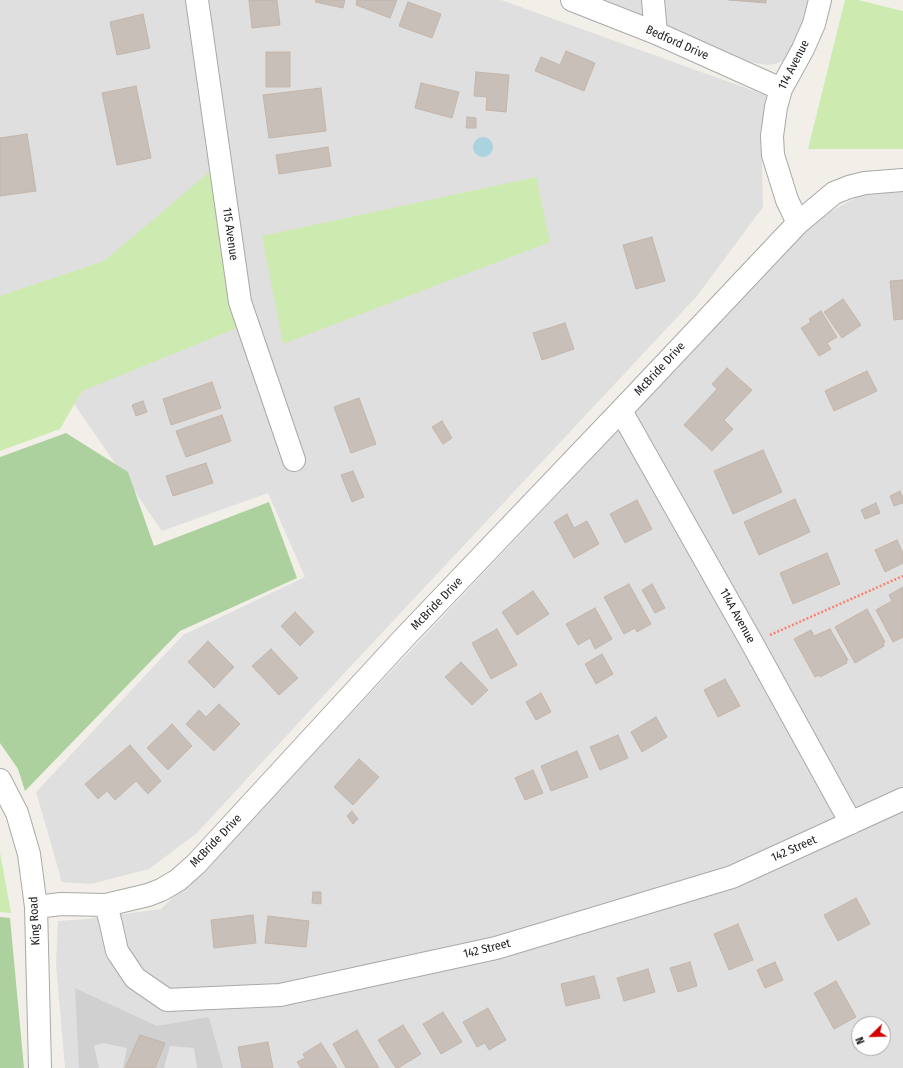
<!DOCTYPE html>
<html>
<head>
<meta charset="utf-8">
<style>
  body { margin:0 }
  #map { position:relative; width:903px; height:1068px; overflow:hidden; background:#f2efe9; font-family:"Fira Sans Condensed",sans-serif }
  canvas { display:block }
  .north { position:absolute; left:851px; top:1016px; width:40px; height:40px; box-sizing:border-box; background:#fff; border:1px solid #a7a7a7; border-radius:50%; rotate:247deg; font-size:11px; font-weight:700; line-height:16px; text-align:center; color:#222 }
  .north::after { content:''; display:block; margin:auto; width:14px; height:18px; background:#d40000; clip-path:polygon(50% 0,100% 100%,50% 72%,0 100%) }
</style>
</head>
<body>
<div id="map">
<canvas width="903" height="1068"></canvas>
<div class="north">N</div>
</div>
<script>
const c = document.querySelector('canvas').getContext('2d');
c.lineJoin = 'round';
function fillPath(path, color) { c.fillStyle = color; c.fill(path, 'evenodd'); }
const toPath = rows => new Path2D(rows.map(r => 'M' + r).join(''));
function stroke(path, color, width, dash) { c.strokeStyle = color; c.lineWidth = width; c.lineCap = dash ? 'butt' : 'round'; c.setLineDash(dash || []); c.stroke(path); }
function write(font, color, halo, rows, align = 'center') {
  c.font = font + ' "Fira Sans Condensed",sans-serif'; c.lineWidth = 4; c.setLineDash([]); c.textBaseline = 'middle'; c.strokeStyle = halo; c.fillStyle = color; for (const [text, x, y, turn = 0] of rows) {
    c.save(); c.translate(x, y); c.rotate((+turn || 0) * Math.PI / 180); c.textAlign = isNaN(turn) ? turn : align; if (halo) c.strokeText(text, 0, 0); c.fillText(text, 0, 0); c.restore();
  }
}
fillPath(toPath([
  [0,0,501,0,768,96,762,164,763,207,697,296,337,681,197,833,149,869,91,884,61,882,60,875,36,792,183,635,305,577,268,493,162,531,0,297],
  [582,0,811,0,801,32,786,59,775,64,768,65,748,62,737,58],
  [903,189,903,1068,65,1068,56,964,58,921,86,919,161,909,275,794,716,327,815,220,868,191],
  [859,1024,883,1024,883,1048,859,1048]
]), '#e0dfdf');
fillPath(toPath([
  [75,988,157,1026,209,1017,223,1068,79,1068]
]), '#d0d0d0');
fillPath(toPath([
  [845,0,858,0,903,11,903,149,808,149],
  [214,168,242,326,82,391,60,429,0,451,0,296,104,261],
  [536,177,550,242,283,344,262,236],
  [0,852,11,913,0,912]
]), '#cdebb0');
fillPath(toPath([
  [66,433,128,472,154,546,269,502,297,578,180,631,25,791,18,769,0,743,0,457],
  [0,917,10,918,24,1068,0,1068]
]), '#add19e');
fillPath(toPath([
  [103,1043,127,1048,123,1068,99,1068,94,1046],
  [170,1046,194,1048,197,1068,164,1068]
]), '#e2e2e2');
fillPath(toPath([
  '473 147a10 10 0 1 1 20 0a10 10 0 1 1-20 0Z'
]), '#aad3df');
const building = toPath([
  [249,0,277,0,280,25,252,28,249,0],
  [316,0,345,0,343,8,315,2,316,0],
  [357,0,397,0,390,18,356,5,357,0],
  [729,0,766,0,766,3,729,0],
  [408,2,441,14,432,38,399,26,408,2],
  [143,14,150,48,117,55,110,22,143,14],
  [566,51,595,63,584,91,535,71,541,57,560,65,566,51],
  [266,52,290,52,290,87,266,87,266,52],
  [476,72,509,75,506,112,486,110,487,97,474,96,476,72],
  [421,83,459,92,452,118,415,108,421,83],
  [136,86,151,158,117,165,102,93,136,86],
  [321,88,326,131,269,138,263,95,321,88],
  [467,117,476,118,476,128,466,128,467,117],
  [27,134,36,191,0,196,0,138,27,134],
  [328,147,331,166,279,174,276,155,328,147],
  [652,237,665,281,636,289,623,245,652,237],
  [903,280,903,319,894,320,890,281,903,280],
  [843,299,861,325,842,338,824,312,843,299],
  [821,311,837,337,827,343,831,349,819,356,801,328,811,322,809,319,821,311],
  [565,323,574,349,542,360,533,333,565,323],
  [727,368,752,390,724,420,733,429,712,451,684,425,717,389,712,384,727,368],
  [867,371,877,391,834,411,825,391,867,371],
  [212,382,221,408,171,425,163,399,212,382],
  [359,398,376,444,351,453,334,407,359,398],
  [143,401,147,412,136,416,132,405,143,401],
  [222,415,231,441,186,457,176,431,222,415],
  [442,421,452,438,443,444,432,427,442,421],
  [763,450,782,492,733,514,714,471,763,450],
  [206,463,213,483,173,496,166,476,206,463],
  [353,471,364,497,352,502,341,475,353,471],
  [900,491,903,498,903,503,894,506,890,496,900,491],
  [795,499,810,532,759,555,744,522,795,499],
  [637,500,652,529,625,543,610,514,637,500],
  [876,503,880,513,865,519,861,510,876,503],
  [567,514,574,528,587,521,599,544,574,558,554,522,567,514],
  [897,540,903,553,903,563,885,572,875,550,897,540],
  [827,553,840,584,793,604,780,573,827,553],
  [629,584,651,624,637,632,635,628,624,634,604,597,629,584],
  [652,584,665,608,655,613,642,590,652,584],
  [903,587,903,637,893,642,876,610,892,601,889,595,903,587],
  [533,591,549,614,517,635,502,612,533,591],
  [595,608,612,639,595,649,590,638,578,645,566,624,595,608],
  [867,609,885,642,883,643,884,646,855,663,835,627,867,609],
  [295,612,314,632,300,646,281,626,295,612],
  [497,629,517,665,491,679,472,643,497,629],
  [830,629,848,660,846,660,847,663,820,677,819,675,815,677,794,639,811,630,814,636,830,629],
  [208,641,234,667,214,688,188,662,208,641],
  [271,649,298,678,279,695,252,666,271,649],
  [602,654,613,674,596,684,585,664,602,654],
  [461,662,488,690,472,705,445,677,461,662],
  [725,679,740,706,718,717,704,690,725,679],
  [541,693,551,712,536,720,526,702,541,693],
  [219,704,240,724,214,751,186,724,199,710,206,717,219,704],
  [656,717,667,737,642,752,631,732,656,717],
  [172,724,192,746,168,770,147,748,172,724],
  [618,735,628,758,600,770,590,747,618,735],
  [130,745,161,781,148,794,136,781,115,800,107,791,98,799,85,784,130,745],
  [577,751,588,777,551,791,541,766,577,751],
  [359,759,379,777,353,805,334,787,359,759],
  [533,770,543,793,525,800,515,778,533,770],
  [352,811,358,819,353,824,347,816,352,811],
  [313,892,321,892,321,904,312,903,313,892],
  [856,898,870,924,838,941,824,915,856,898],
  [253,915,256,943,214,948,211,920,253,915],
  [268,916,309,921,306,947,265,943,268,916],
  [738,924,753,960,729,970,714,934,738,924],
  [690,962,697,986,678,992,670,968,690,962],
  [775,962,783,980,765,988,757,970,775,962],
  [648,969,655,992,624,1001,617,978,648,969],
  [594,976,600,998,566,1006,561,984,594,976],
  [836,981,856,1017,834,1029,814,993,836,981],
  [488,1008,506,1040,489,1050,485,1043,477,1047,463,1022,488,1008],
  [443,1012,462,1042,441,1054,423,1024,443,1012],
  [403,1025,421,1054,398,1068,396,1068,378,1040,403,1025],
  [357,1030,379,1068,346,1068,333,1044,357,1030],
  [140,1035,165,1043,155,1068,125,1068,140,1035],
  [268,1042,273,1068,242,1068,238,1047,268,1042],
  [321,1043,337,1068,301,1068,297,1062,305,1058,303,1054,321,1043]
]);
fillPath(building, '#c7bfb8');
stroke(building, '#c4b6ab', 1);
const minor = toPath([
  [197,0,240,302,294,460],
  [572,0,656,33,781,89],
  [653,0,656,33],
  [798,223,787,200,773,155,772,136,776,107,781,89,803,49,814,24,820,0],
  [621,411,752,643,851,823],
  [0,780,17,813,29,854,36,907,40,1068],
  [106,905,111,924,117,951,135,978,167,1000,280,995,496,948,732,877,903,799],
  [36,907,61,904,106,905,148,895,161,890,178,880,196,864,403,639,630,401,798,223,834,193,849,187,865,183,903,180]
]);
stroke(minor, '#a9a9a9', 24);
stroke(toPath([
  [770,635,903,576]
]), '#fa8072', 2.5, [2, 2]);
stroke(minor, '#fff', 22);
write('12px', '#222', '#fff', [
  ["Bedford Drive",677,43,24],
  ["114 Avenue",794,65,-63],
  ["115 Avenue",230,234,82],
  ["McBride Drive",660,369,-47],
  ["McBride Drive",437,604,-46],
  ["114A Avenue",737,616,61],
  ["McBride Drive",216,841,-46],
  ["142 Street",794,849,-24],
  ["King Road",35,921,-93],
  ["142 Street",487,949,-14]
]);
</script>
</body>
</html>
